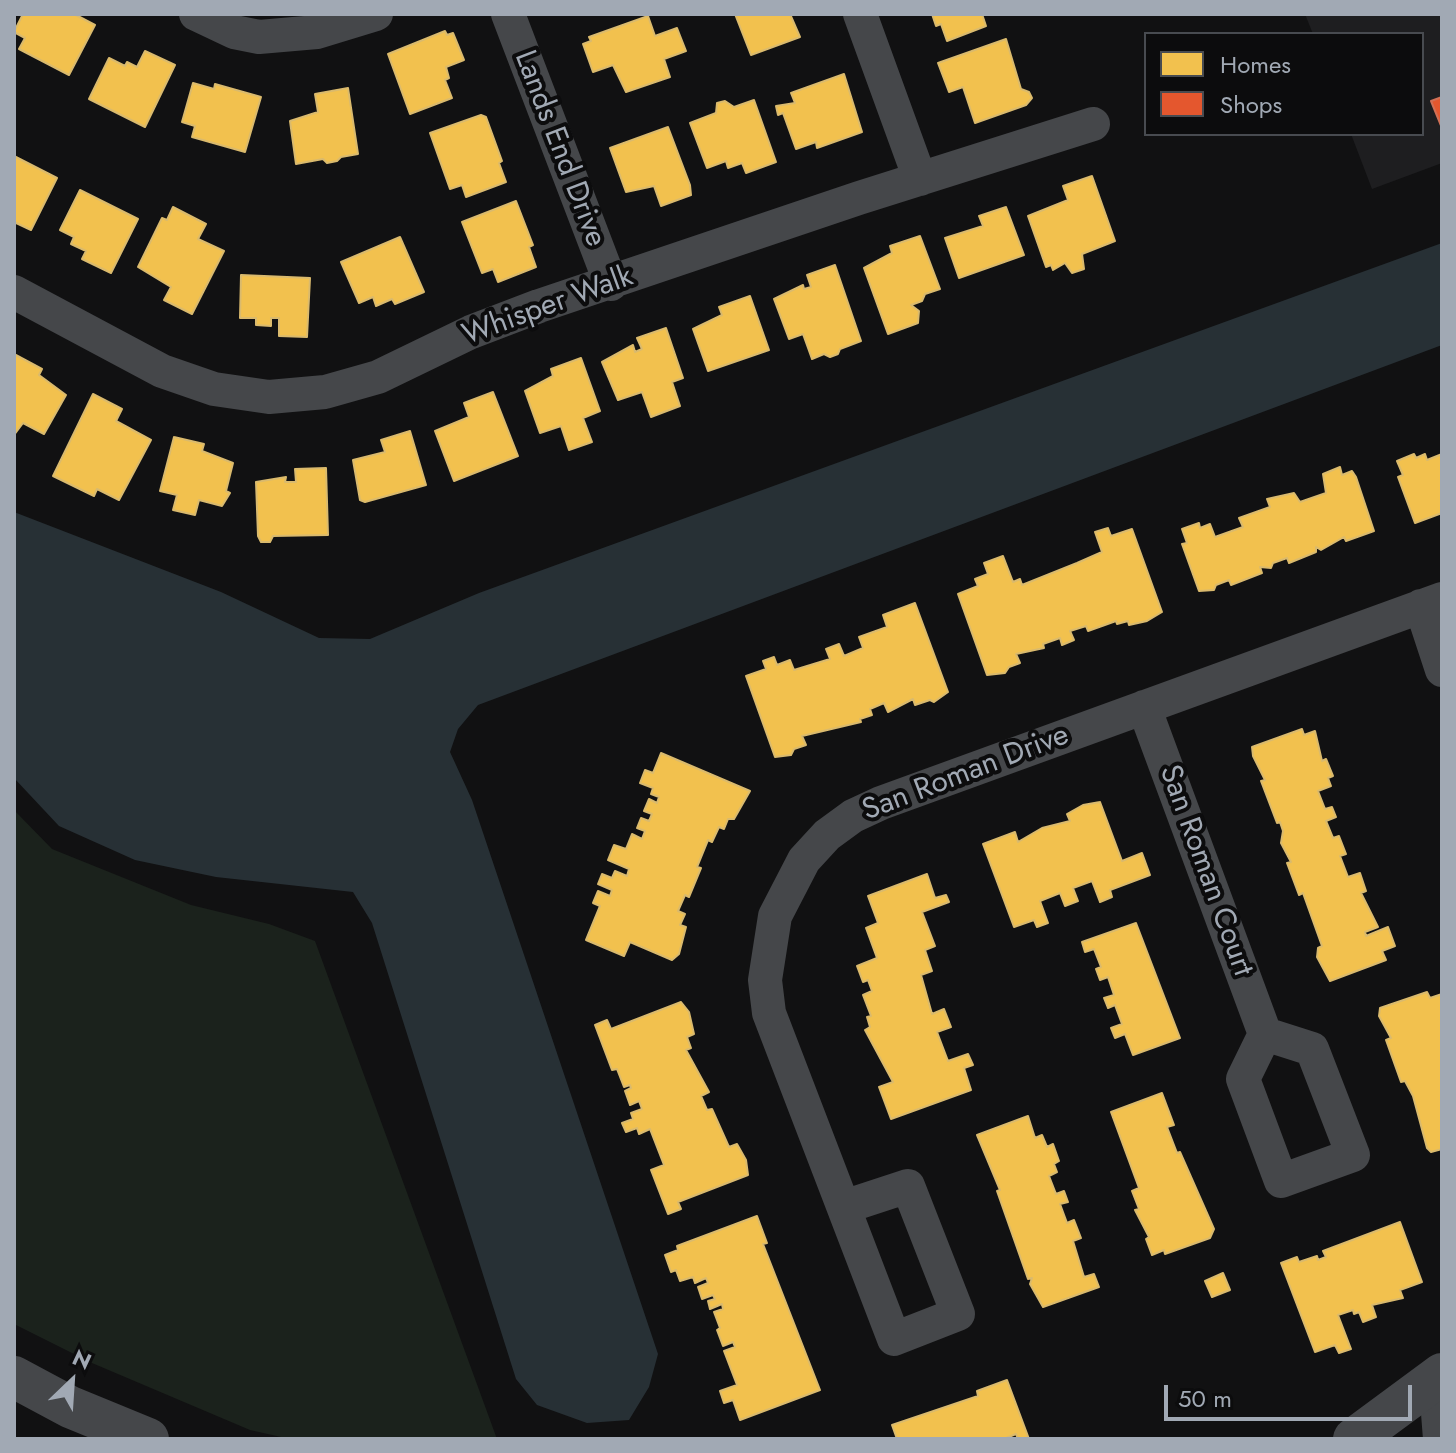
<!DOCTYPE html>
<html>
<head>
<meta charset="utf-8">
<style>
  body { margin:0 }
  #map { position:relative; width:1456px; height:1453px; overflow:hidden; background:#111112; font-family:Jost,sans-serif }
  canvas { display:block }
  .frame { position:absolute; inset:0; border:16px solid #a1a9b4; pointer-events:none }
  .legend { position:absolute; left:1144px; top:32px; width:280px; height:104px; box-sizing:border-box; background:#0c0c0d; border:2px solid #484b50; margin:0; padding:10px 14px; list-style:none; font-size:24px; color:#a1a9b4 }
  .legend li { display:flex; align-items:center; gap:16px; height:40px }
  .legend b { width:40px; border:2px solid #484b50 }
  .north { position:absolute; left:32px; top:1341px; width:80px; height:80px; -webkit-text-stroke:6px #0c0c0d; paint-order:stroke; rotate:25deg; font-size:22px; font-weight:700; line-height:32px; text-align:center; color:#a1a9b4 }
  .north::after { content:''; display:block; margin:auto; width:28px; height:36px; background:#a1a9b4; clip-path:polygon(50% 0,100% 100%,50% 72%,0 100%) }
  .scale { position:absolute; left:1164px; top:1385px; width:248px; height:36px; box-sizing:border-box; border:4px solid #a1a9b4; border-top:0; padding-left:10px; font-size:24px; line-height:28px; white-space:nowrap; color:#a1a9b4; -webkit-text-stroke:6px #0c0c0d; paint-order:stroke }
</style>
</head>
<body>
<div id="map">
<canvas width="1456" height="1453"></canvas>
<div class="frame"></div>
<ul class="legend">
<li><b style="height:22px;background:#f2c14e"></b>Homes</li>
<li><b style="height:22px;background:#e4572e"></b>Shops</li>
</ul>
<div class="north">N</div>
<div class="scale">50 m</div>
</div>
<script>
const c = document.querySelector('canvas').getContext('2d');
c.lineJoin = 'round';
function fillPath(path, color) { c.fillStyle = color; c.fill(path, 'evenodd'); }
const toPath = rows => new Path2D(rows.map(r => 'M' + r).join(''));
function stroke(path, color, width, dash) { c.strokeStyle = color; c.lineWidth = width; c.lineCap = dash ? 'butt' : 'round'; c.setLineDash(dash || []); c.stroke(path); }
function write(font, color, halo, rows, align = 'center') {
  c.font = font + ' Jost,sans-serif'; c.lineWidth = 8; c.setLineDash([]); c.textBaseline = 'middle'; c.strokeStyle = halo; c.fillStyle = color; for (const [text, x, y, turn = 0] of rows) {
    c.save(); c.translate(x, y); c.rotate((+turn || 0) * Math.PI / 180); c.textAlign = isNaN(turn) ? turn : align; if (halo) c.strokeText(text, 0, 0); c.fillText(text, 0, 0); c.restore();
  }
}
fillPath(toPath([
  [1305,14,1442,14,1442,163,1372,189,1351,134,1422,134,1422,34,1313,34]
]), '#1e1e20');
fillPath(toPath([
  [14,810,52,849,191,905,269,924,315,941,497,1439,290,1439,250,1430,92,1363,14,1324]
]), '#1b221c');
fillPath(toPath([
  [1442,243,1442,345,478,705,458,729,450,752,472,800,658,1354,649,1387,629,1420,587,1423,537,1405,516,1379,372,923,353,892,216,877,135,860,59,826,14,778,14,512,221,592,319,638,370,639,479,593]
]), '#273035');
const homes = toPath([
  [23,14,74,14,95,25,69,75,19,49,25,38,14,32,23,14],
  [735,14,790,14,800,37,751,55,735,14],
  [932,14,982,14,986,26,947,41,941,24,936,26,932,14],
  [648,16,655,36,677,28,686,51,664,59,670,77,626,92,613,65,593,72,583,44,591,41,589,37,648,16],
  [445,31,447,35,453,33,464,60,446,67,449,78,445,80,452,98,410,114,388,54,445,31],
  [1006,39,1021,89,1029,92,1032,98,1026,105,975,123,963,87,949,92,938,63,1006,39],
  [145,51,175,65,145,127,89,99,109,58,125,66,127,62,137,67,145,51],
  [844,74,862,132,817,148,816,142,796,149,783,113,778,115,776,106,795,103,791,93,844,74],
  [193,83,214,89,215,84,261,97,245,152,192,137,195,126,182,122,193,83],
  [348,88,358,154,341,157,337,161,327,163,323,159,296,164,290,121,318,112,315,94,348,88],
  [754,100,776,162,746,173,742,163,728,168,726,161,707,168,690,123,716,113,717,103,725,101,734,107,754,100],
  [481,115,486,117,502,161,499,163,506,182,466,197,462,185,450,189,430,133,481,115],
  [668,127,690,185,691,195,661,206,654,186,626,192,610,148,668,127],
  [14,156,57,178,31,230,14,222,14,156],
  [1092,176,1115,241,1082,254,1084,269,1072,273,1065,263,1053,270,1051,265,1046,267,1028,216,1068,200,1063,186,1092,176],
  [80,190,138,219,111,273,82,259,86,251,71,244,74,237,60,230,80,190],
  [516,201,533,245,529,247,536,267,498,282,493,269,482,273,462,222,516,201],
  [173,207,206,224,198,239,224,251,192,314,164,300,171,287,138,267,162,218,167,220,173,207],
  [1006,207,1024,255,959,278,945,238,983,226,979,216,1006,207],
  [920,236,940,289,925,294,922,301,911,305,919,311,918,323,888,334,864,268,892,253,890,246,920,236],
  [400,237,424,292,395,304,392,299,376,306,373,297,359,303,341,262,400,237],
  [835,265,861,341,840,349,838,354,830,357,824,354,812,359,803,334,789,339,774,299,803,285,804,289,811,287,807,275,835,265],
  [241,275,310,278,307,337,279,336,279,318,271,318,271,326,256,325,256,318,240,318,241,275],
  [750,296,769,350,708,371,693,329,722,315,719,307,750,296],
  [666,328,683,378,672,382,680,406,651,417,642,392,618,400,602,362,633,345,635,352,642,349,637,338,666,328],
  [14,354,42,369,39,375,66,395,44,434,23,423,14,435,14,354],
  [581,358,600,411,583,418,592,442,569,450,561,426,540,433,525,391,553,376,551,369,581,358],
  [493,392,518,456,454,481,435,431,469,417,464,403,493,392],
  [93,394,122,409,116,421,151,440,119,500,97,489,94,496,53,476,93,394],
  [410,431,426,485,365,502,360,500,353,460,385,452,381,440,410,431],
  [174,437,204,444,202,451,233,463,226,491,230,493,222,506,199,500,195,515,173,510,177,495,160,491,174,437],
  [1414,454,1416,458,1425,454,1427,460,1442,454,1442,513,1415,523,1398,477,1403,475,1397,461,1414,454],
  [1340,467,1342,475,1352,471,1356,477,1374,531,1346,541,1344,537,1321,550,1316,547,1316,552,1289,563,1287,558,1273,563,1271,568,1260,567,1262,573,1231,585,1229,580,1216,585,1214,590,1199,591,1182,544,1187,543,1182,529,1199,523,1200,528,1210,524,1215,537,1243,527,1239,518,1270,507,1267,499,1294,493,1300,502,1326,493,1323,474,1340,467],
  [326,468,328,535,273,536,270,542,261,542,258,536,256,482,286,477,285,482,296,482,295,469,326,468],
  [1108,528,1111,536,1132,529,1162,612,1147,621,1129,625,1128,621,1117,624,1116,621,1088,631,1086,626,1070,631,1074,640,1062,645,1060,638,1043,644,1044,648,1016,654,1020,663,1009,667,1005,673,987,675,958,594,978,586,975,579,988,574,984,563,1003,556,1013,582,1020,579,1022,585,1077,563,1102,552,1095,532,1108,528],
  [915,603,948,692,934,702,930,700,915,705,913,699,888,712,884,703,870,709,872,715,860,719,861,722,802,736,806,745,794,749,791,755,775,757,746,676,766,669,763,661,774,657,777,665,790,660,794,670,830,659,826,649,839,644,844,656,863,648,859,637,887,627,883,615,915,603],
  [1302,729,1304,735,1315,731,1322,761,1326,759,1333,776,1328,778,1331,786,1318,791,1325,809,1332,807,1336,817,1326,821,1333,838,1339,836,1346,854,1340,856,1348,877,1360,873,1366,891,1361,893,1378,927,1365,932,1366,936,1388,927,1395,946,1382,951,1386,960,1330,981,1317,957,1318,948,1322,946,1303,893,1299,895,1287,863,1291,862,1281,843,1283,831,1280,822,1277,823,1261,781,1265,780,1253,756,1252,747,1302,729],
  [661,753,750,791,734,819,728,819,724,829,719,827,712,842,708,840,697,867,701,868,689,897,685,895,678,911,685,914,680,925,686,927,679,954,672,960,630,942,624,956,586,940,600,906,593,903,598,891,610,896,612,890,598,884,602,874,612,878,615,871,627,876,629,869,608,860,614,845,626,849,632,834,642,839,645,831,637,828,641,818,649,821,652,814,644,811,649,799,657,803,659,797,651,794,653,788,640,783,645,770,653,773,661,753],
  [1100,802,1122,861,1142,853,1150,875,1110,890,1112,897,1100,902,1092,881,1073,888,1078,901,1065,906,1060,893,1040,901,1048,923,1037,927,1034,920,1014,927,983,844,1015,832,1018,842,1042,828,1070,821,1067,814,1083,805,1100,802],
  [927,874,935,898,946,895,949,902,922,912,935,946,925,950,932,971,921,975,932,1014,944,1009,951,1027,937,1032,948,1061,968,1054,973,1065,964,1068,971,1090,891,1119,879,1087,893,1082,865,1030,870,1027,867,1017,871,1016,863,995,872,991,868,980,863,982,857,966,877,958,866,928,878,923,868,896,927,874],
  [1136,923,1180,1038,1133,1055,1125,1034,1115,1038,1111,1028,1122,1024,1115,1005,1108,1008,1104,998,1114,995,1108,977,1100,980,1096,969,1101,967,1094,949,1085,952,1082,942,1136,923],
  [1427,992,1430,998,1442,994,1442,1149,1431,1152,1427,1148,1413,1096,1405,1081,1401,1082,1386,1040,1391,1038,1379,1016,1380,1008,1427,992],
  [681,1002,689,1012,694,1034,687,1037,691,1048,686,1050,709,1092,701,1096,707,1110,712,1109,729,1147,737,1144,746,1160,748,1175,678,1202,681,1209,668,1214,651,1170,664,1165,650,1129,639,1134,637,1128,626,1132,622,1123,633,1119,631,1113,642,1109,639,1101,630,1105,625,1091,631,1088,630,1085,624,1087,617,1069,612,1070,595,1025,607,1020,611,1029,681,1002],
  [1162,1093,1174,1125,1167,1127,1177,1153,1180,1152,1214,1229,1210,1238,1165,1254,1164,1250,1152,1255,1146,1239,1149,1237,1135,1210,1139,1209,1132,1191,1139,1188,1111,1112,1162,1093],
  [1028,1116,1035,1138,1042,1135,1047,1147,1053,1144,1059,1161,1054,1164,1057,1172,1049,1176,1056,1194,1064,1191,1068,1202,1060,1204,1067,1223,1074,1220,1081,1238,1073,1241,1084,1277,1094,1274,1099,1287,1043,1307,1030,1284,1032,1278,1028,1279,997,1191,1000,1190,977,1135,1028,1116],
  [757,1216,767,1243,763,1244,820,1390,740,1420,733,1400,724,1403,720,1391,737,1385,724,1351,735,1347,733,1342,723,1346,717,1330,720,1328,714,1312,723,1309,722,1304,710,1309,708,1301,715,1299,713,1295,702,1299,698,1287,708,1283,706,1278,695,1283,693,1277,680,1281,676,1270,671,1272,665,1255,678,1250,677,1246,757,1216],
  [1400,1222,1422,1282,1400,1290,1403,1298,1372,1305,1376,1317,1363,1322,1359,1312,1354,1314,1353,1310,1338,1315,1351,1349,1339,1353,1335,1345,1315,1352,1281,1263,1297,1257,1299,1262,1317,1256,1318,1260,1326,1257,1323,1251,1400,1222],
  [1223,1273,1230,1290,1212,1297,1205,1281,1223,1273],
  [1007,1380,1029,1439,1018,1439,1016,1434,1004,1439,897,1439,892,1425,978,1396,977,1391,1007,1380]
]);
fillPath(homes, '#f2c14e');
stroke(homes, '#daba6d', 2);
const shops = toPath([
  [1442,97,1442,128,1431,101,1442,97]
]);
fillPath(shops, '#e4572e');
stroke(shops, '#d07056', 2);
stroke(toPath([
  [196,14,234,32,259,37,317,32,376,14],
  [508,14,611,284],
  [860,14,920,179],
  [14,292,162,371,214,389,269,397,325,392,378,377,471,332,539,306,859,198,1093,124],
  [1421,606,1442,670],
  [1144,707,1265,1034,1243,1079,1281,1181,1353,1155,1312,1049,1265,1034],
  [844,1207,908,1186,958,1314,894,1339,769,1013,765,980,775,916,804,860,827,835,853,816,881,803,1442,599],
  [1440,1439,1437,1400,1442,1371]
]), '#45474a', 34);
stroke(toPath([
  [14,1377,70,1407,148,1439],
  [1354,1439,1442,1374]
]), '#45474a', 42);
write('30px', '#a1a9b4', '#0c0c0d', [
  ["Lands End Drive",559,149,69],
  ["Whisper Walk",548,307,-20],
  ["San Roman Drive",966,774,-21],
  ["San Roman Court",1205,871,70]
]);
</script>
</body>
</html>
